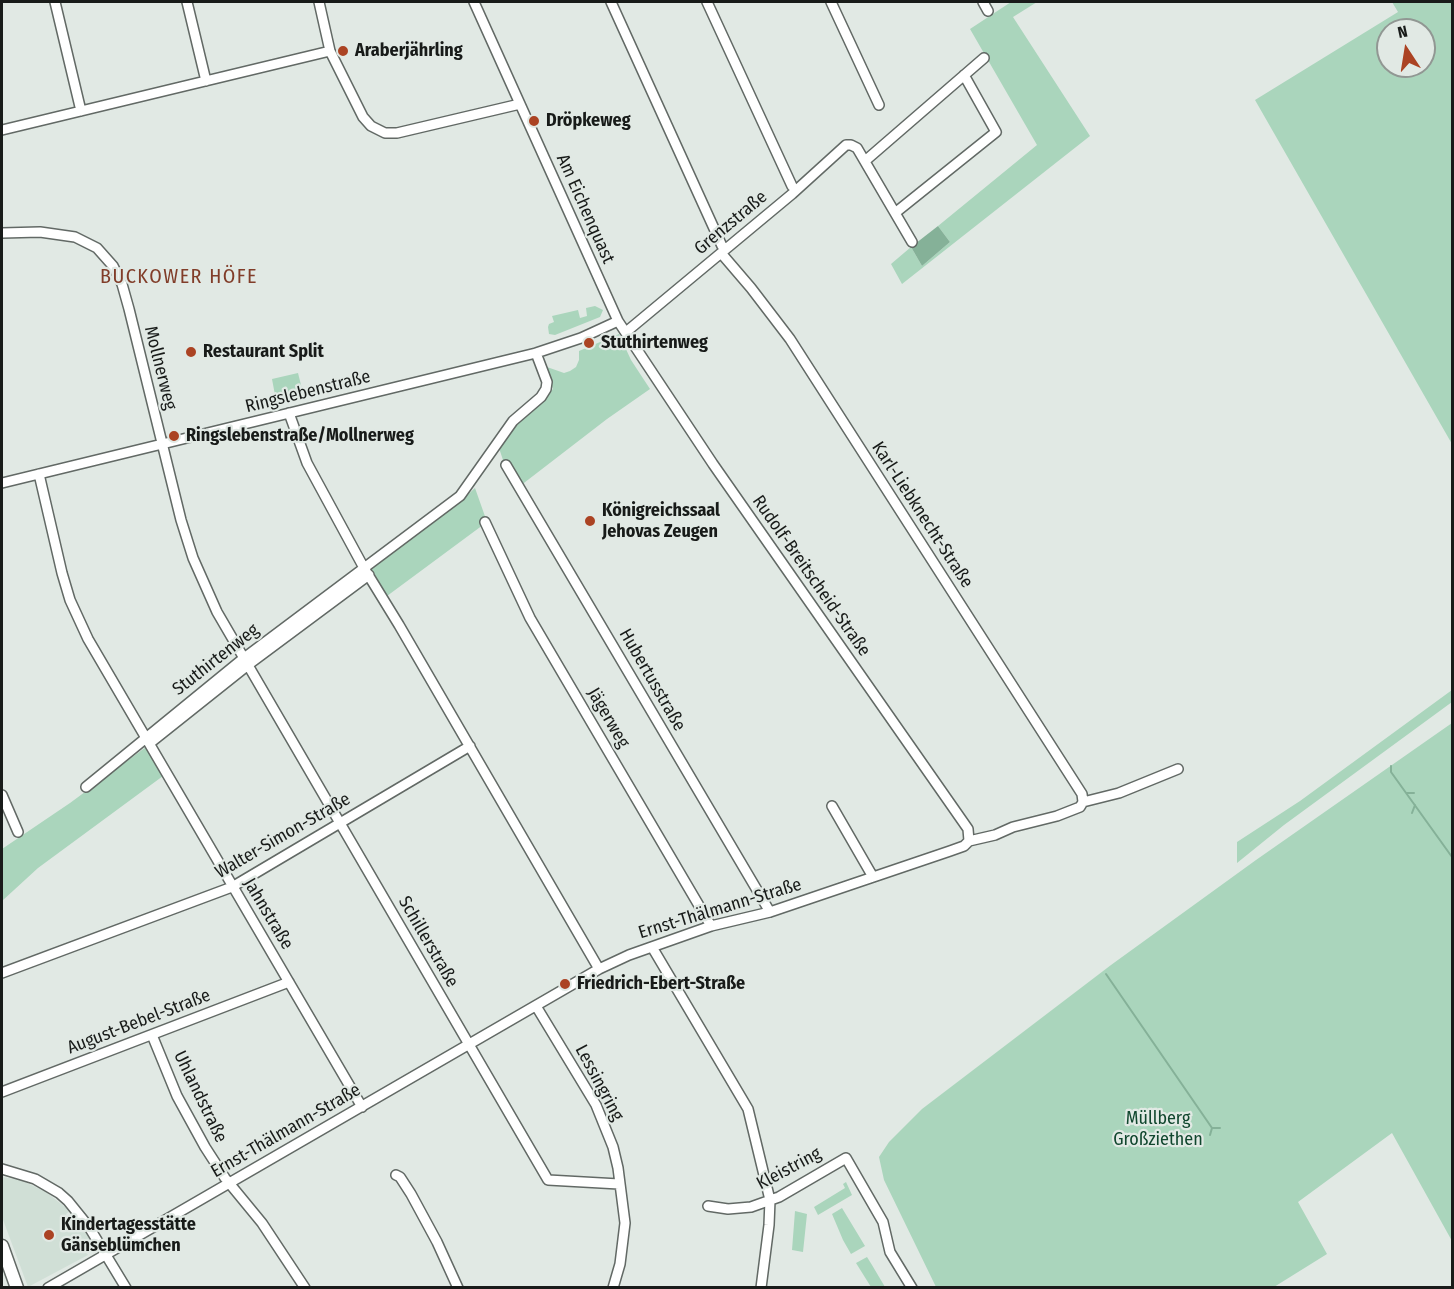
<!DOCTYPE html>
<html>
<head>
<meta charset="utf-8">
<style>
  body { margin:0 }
  #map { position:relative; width:1454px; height:1289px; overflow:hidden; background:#e1e9e4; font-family:"Fira Sans Condensed",sans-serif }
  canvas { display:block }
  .frame { position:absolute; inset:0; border:3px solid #181b19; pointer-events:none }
  .north { position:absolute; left:1376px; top:18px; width:60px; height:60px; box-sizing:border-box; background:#e1e9e4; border:2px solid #919793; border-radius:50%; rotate:348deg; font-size:16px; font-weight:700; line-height:24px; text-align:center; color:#181b19 }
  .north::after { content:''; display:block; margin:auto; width:21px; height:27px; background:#ab4323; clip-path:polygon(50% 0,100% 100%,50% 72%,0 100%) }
</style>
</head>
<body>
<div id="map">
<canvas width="1454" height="1289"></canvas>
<div class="frame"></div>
<div class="north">N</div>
</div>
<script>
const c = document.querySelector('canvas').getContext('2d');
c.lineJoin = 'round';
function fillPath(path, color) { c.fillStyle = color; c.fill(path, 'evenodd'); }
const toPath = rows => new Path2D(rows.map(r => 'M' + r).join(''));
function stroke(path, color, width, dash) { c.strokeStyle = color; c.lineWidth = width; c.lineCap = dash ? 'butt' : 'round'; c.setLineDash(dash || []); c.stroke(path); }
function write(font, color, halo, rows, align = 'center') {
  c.font = font + ' "Fira Sans Condensed",sans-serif'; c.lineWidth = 4.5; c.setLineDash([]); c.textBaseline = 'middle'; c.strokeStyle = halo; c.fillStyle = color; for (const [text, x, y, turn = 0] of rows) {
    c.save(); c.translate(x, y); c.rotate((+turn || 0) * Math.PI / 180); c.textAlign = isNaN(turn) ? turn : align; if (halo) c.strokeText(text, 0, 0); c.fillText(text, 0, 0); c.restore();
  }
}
fillPath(toPath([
  [2,1177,21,1180,46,1192,70,1211,66,1214,76,1232,84,1227,98,1250,94,1252,92,1249,86,1252,88,1255,28,1287,2,1217]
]), '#d0dfd6');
fillPath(toPath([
  [1011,2,1037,2,1013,17,1090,136,902,284,891,264,911,247,922,266,950,242,938,226,1037,145,970,29],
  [1392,2,1452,2,1452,444,1255,100,1398,12],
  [1388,30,1424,30,1424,66,1388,66],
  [595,306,603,310,600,317,555,335,549,334,548,327,549,324,554,322,552,316,578,310,580,318,587,316,586,308],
  [619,334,631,360,650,389,607,419,520,486,504,463,498,445,512,425,553,389,545,370,547,367,564,373,570,371,576,367,579,360,579,351],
  [298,373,302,389,275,395,272,379],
  [475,488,487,522,387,596,370,566,460,502],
  [1452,690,1452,702,1284,825,1237,863,1237,842,1300,801],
  [1452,723,1452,1241,1392,1133,1298,1202,1327,1254,1274,1287,936,1287,884,1180,879,1157,889,1142,922,1109,1111,965,1256,860],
  [146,747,163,776,38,868,2,901,2,849,70,803],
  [846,1182,852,1195,818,1215,814,1207,845,1188,843,1184],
  [842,1208,865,1246,851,1254,843,1240,832,1214],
  [795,1211,807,1214,803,1252,792,1250],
  [867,1257,872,1265,885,1287,871,1287,856,1263]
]), '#aad5bc');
fillPath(toPath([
  [938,226,950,242,922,266,911,247]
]), '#85b198');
stroke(toPath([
  [1391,766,1391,772,1452,857],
  [1406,793,1414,793],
  [1412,813,1415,805],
  [1106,974,1212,1128,1210,1135],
  [1212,1128,1220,1128]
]), '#85b198', 2);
const minor = toPath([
  [55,2,81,111],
  [187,2,206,81],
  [319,2,330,51],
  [474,2,618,321,713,464,968,829,969,841],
  [611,2,722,246],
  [707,2,792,186],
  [831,2,879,105],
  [983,2,988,11],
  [2,130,330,51,363,117,371,126,385,133,397,133,520,104],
  [865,161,984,58],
  [895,213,996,132,964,75],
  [2,233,40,232,75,237,97,248,113,266,122,284,129,309,181,520,193,558,217,612,548,1180,619,1184],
  [721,253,751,288,790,339,1082,794,1083,802],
  [626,332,792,194,846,145,851,145,857,148,912,242],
  [289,413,307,463,364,568,399,625,599,969],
  [506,465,770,912],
  [39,474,62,573,70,600,88,639,362,1107],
  [2,483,536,353,581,338,618,321],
  [485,522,530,618,711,926],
  [150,743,248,665,369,575],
  [86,787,244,658,460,496,513,421,541,397,546,389,547,382,536,353],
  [2,795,18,832],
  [832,806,873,877],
  [652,947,748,1109,770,1200,769,1225,761,1288],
  [2,973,232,887,470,746],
  [536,1006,596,1105,613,1147,618,1168,625,1223,620,1264,613,1288],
  [152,1035,177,1096,205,1147,225,1178,262,1223,305,1288],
  [2,1092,289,982],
  [2,1169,35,1179,59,1193,68,1201,89,1227,126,1288],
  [396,1175,400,1177,411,1194,437,1242,458,1288],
  [708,1206,728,1209,751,1207,779,1197,846,1158,883,1222,890,1252,912,1288],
  [48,1288,599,969,629,955,711,926,770,912,950,851,964,846,969,841,995,835,1013,827,1057,816,1080,807,1083,802,1119,793,1178,769]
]);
const secondary = toPath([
  [2,1246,17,1288]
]);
stroke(minor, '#626965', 12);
stroke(secondary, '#626965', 15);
stroke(minor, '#fff', 9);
stroke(secondary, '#fff', 12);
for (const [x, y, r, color] of [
  [343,51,6,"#ab4323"],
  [534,121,6,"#ab4323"],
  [589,343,6,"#ab4323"],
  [191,352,6,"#ab4323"],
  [174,436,6,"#ab4323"],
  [590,521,6,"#ab4323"],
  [565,984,6,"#ab4323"],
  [49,1235,6,"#ab4323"]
]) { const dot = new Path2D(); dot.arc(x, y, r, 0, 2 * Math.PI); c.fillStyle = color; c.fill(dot); stroke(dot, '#e1e9e4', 2); }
write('bold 18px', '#181b19', '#e1e9e4', [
  ["Araberjährling",355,51],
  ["Dröpkeweg",546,121],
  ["Stuthirtenweg",601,343],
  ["Restaurant Split",203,352],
  ["Ringslebenstraße/Mollnerweg",186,436],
  ["Königreichssaal",602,511],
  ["Jehovas Zeugen",602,532],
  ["Friedrich-Ebert-Straße",577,984],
  ["Kindertagesstätte",61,1225],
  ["Gänseblümchen",61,1246]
], 'left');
write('18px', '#181b19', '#e1e9e4', [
  ["Am Eichenquast",585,209,66],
  ["Grenzstraße",731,223,-40],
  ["Mollnerweg",160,368,76],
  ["Ringslebenstraße",308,392,-14],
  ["Karl-Liebknecht-Straße",922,515,57],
  ["Rudolf-Breitscheid-Straße",811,576,55],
  ["Stuthirtenweg",216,660,-38],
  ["Hubertusstraße",652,680,60],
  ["Jägerweg",608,718,60],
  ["Walter-Simon-Straße",283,836,-30],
  ["Ernst-Thälmann-Straße",720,909,-17],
  ["Jahnstraße",268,914,59],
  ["Schillerstraße",428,942,60],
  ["August-Bebel-Straße",139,1022,-21],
  ["Lessingring",599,1083,62],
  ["Uhlandstraße",200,1097,64],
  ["Ernst-Thälmann-Straße",286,1131,-30],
  ["Kleistring",789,1169,-28]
]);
write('18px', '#10472e', '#e1e9e4', [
  ["Müllberg",1158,1119],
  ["Großziethen",1158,1140]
]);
c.letterSpacing = '1.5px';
write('20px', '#813d29', '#e1e9e4', [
  ["BUCKOWER HÖFE",179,277]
]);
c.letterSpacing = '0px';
</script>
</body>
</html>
